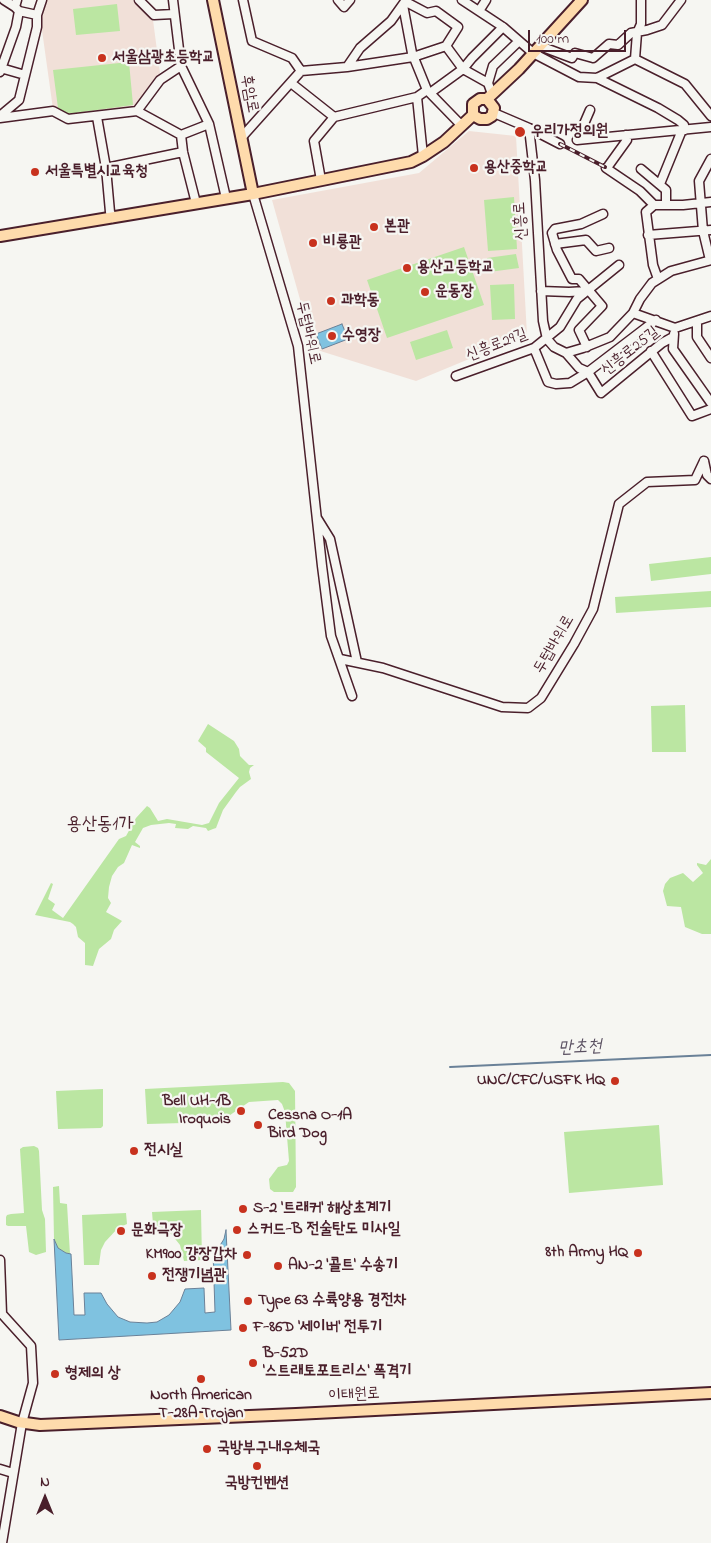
<!DOCTYPE html>
<html>
<head>
<meta charset="utf-8">
<style>
  body { margin:0 }
  #map { position:relative; width:711px; height:1543px; overflow:hidden; background:#f6f6f2; font-family:"Indie Flower",sans-serif }
  canvas { display:block }
  .north { position:absolute; left:20px; top:1473px; width:50px; height:50px; -webkit-text-stroke:4px #f6f6f2; paint-order:stroke; rotate:0deg; font-size:14px; font-weight:700; line-height:20px; text-align:center; color:#4a1f2b }
  .north::after { content:''; display:block; margin:auto; width:18px; height:22px; background:#4a1f2b; clip-path:polygon(50% 0,100% 100%,50% 72%,0 100%) }
  .scale { position:absolute; left:528px; top:30px; width:98px; height:22px; box-sizing:border-box; border:2px solid #4a1f2b; border-top:0; padding-left:6px; font-size:15px; line-height:18px; white-space:nowrap; color:#4a1f2b; -webkit-text-stroke:4px #f6f6f2; paint-order:stroke }
</style>
</head>
<body>
<div id="map">
<canvas width="711" height="1543"></canvas>
<div class="north">N</div>
<div class="scale">100 m</div>
</div>
<script>
const c = document.querySelector('canvas').getContext('2d');
c.lineJoin = 'round';
function fillPath(path, color) { c.fillStyle = color; c.fill(path, 'evenodd'); }
const toPath = rows => new Path2D(rows.map(r => 'M' + r).join(''));
function stroke(path, color, width, dash) { c.strokeStyle = color; c.lineWidth = width; c.lineCap = dash ? 'butt' : 'round'; c.setLineDash(dash || []); c.stroke(path); }
function write(font, color, halo, rows, align = 'center') {
  c.font = font + ' "Indie Flower","Poor Story",sans-serif'; c.lineWidth = 4.5; c.setLineDash([]); c.textBaseline = 'middle'; c.strokeStyle = halo; c.fillStyle = color; for (const [text, x, y, turn = 0] of rows) {
    c.save(); c.translate(x, y); c.rotate((+turn || 0) * Math.PI / 180); c.textAlign = isNaN(turn) ? turn : align; if (halo) c.strokeText(text, 0, 0); c.fillText(text, 0, 0); c.restore();
  }
}
fillPath(toPath([
  [46,0,133,0,153,20,160,73,136,108,67,117,53,109,40,16],
  [469,131,516,136,527,335,416,381,314,349,272,200,419,173]
]), '#f1e0d8');
fillPath(toPath([
  [117,4,120,31,76,35,73,9],
  [129,62,133,105,68,114,58,108,53,70],
  [514,197,517,249,488,251,484,200],
  [464,247,484,305,387,338,367,280],
  [516,254,519,268,489,272,487,258],
  [514,284,515,319,492,320,490,285],
  [447,330,453,348,416,360,410,342],
  [711,557,711,574,651,581,649,564],
  [711,591,711,607,616,613,615,597],
  [685,705,686,752,652,752,651,706],
  [208,724,234,741,239,749,240,756,249,765,254,765,250,768,249,772,251,779,240,787,236,792,223,810,216,828,213,829,208,831,206,828,193,826,188,829,175,828,176,824,169,823,151,825,143,828,135,842,140,846,140,848,132,845,124,863,118,867,112,876,109,887,108,898,111,903,106,912,122,921,114,930,111,939,99,949,93,966,85,965,85,943,78,937,76,927,73,924,70,922,35,915,51,883,53,884,48,899,55,904,52,910,63,918,119,839,126,836,136,818,147,806,150,808,158,821,167,819,202,825,209,823,219,803,239,778,206,752,206,748,198,741],
  [711,859,711,934,702,934,685,927,681,907,667,906,663,891,665,884,670,878,683,873,693,882,703,873,697,865,697,863,706,865],
  [283,1082,289,1083,295,1091,296,1187,293,1192,274,1192,270,1189,269,1179,278,1167,287,1165,289,1161,285,1112,282,1104,278,1100,249,1102,220,1122,147,1124,145,1089],
  [103,1089,103,1126,101,1128,58,1129,56,1091],
  [659,1125,663,1185,569,1193,564,1132],
  [34,1146,38,1148,39,1151,42,1210,45,1219,46,1252,36,1255,29,1252,26,1226,8,1226,6,1225,6,1217,7,1215,11,1214,24,1213,20,1149,23,1147],
  [59,1186,60,1203,67,1204,70,1254,66,1253,58,1248,54,1239,53,1187],
  [201,1210,202,1260,184,1261,180,1245,172,1235,167,1230,153,1224,152,1212],
  [126,1213,127,1224,118,1228,105,1242,101,1250,99,1265,84,1265,82,1215]
]), '#bbe6a2');
const water = toPath([
  [342,324,348,339,322,349,316,334,342,324],
  [226,1230,231,1330,59,1340,54,1239,58,1248,66,1253,71,1254,74,1315,85,1315,84,1293,101,1293,107,1304,118,1317,130,1322,147,1323,157,1322,169,1315,180,1302,185,1289,204,1288,205,1313,215,1312,213,1251,219,1247,224,1239,226,1230]
]);
fillPath(water, '#7fc2e0');
stroke(water, '#6a8198', 1);
stroke(toPath([
  [450,1067,711,1055]
]), '#6a8198', 2);
const minor = toPath([
  [4,0,15,7],
  [139,0,154,15,174,14],
  [173,0,181,66,209,124,226,198],
  [243,0,252,41,292,58,301,71],
  [338,0,344,7,350,0],
  [462,0,503,27,533,53,579,77,597,78,635,59,685,84,711,116],
  [406,2,427,13,436,11,458,27,446,46,463,69,488,83,492,94],
  [403,5,412,53,427,90,417,97,423,156],
  [19,11,37,15],
  [479,11,486,0],
  [540,46,572,58,575,53,593,58,609,44,618,45,631,33,647,30,662,25,681,0],
  [635,59,637,33,641,24,641,0],
  [347,67,413,57,446,46],
  [1,68,25,75],
  [0,72,16,27,19,11,15,7,17,0],
  [597,78,658,108,678,120,684,125,685,130],
  [291,83,334,117],
  [488,83,493,66,518,42],
  [427,90,462,126],
  [430,93,463,69,472,58,503,27],
  [590,110,577,140,711,127],
  [137,111,181,135,209,124],
  [494,113,529,128,535,180,543,321,547,339,554,347,566,353,583,348,610,337,633,313,675,328,711,316],
  [0,116,19,100,37,27,37,15,42,0],
  [97,117,106,168,110,212,113,218],
  [0,118,53,111,68,119,137,111,160,80,181,66],
  [529,128,560,144],
  [181,135,183,152,196,203],
  [241,138,301,71,347,67,360,48,391,21,406,0],
  [609,165,627,140,626,135],
  [106,168,183,152],
  [606,168,640,191,654,205,683,205,711,202],
  [641,169,666,190,666,204],
  [321,180,314,141,334,117,417,97],
  [660,184,682,130],
  [253,194,298,346,322,566,331,636,352,696],
  [654,205,646,212,653,265,658,279],
  [648,235,711,230],
  [555,244,586,240,596,251,609,248],
  [710,260,703,231,699,181,711,159],
  [541,291,569,292,586,291],
  [633,313,640,299,652,283,671,271,711,260],
  [697,321,697,337,711,358],
  [674,334,673,349,711,403],
  [587,347,579,330,602,306,579,279,572,279,557,250,552,233,555,229,581,224,603,214],
  [534,348,548,382,556,384,570,383,588,372,656,320],
  [651,351,692,416,711,409],
  [566,353,579,368,588,372,601,393,662,343,673,337],
  [456,376,534,348,560,327,577,299,619,265],
  [704,461,707,475,711,479],
  [317,518,330,539,357,662],
  [340,659,383,668,502,707,528,708,541,698,574,644,593,609,619,504,647,482,695,480,704,461],
  [0,1260,2,1314,0,1314],
  [0,1469,13,1473],
  [2,1543,22,1423,33,1383,31,1346,2,1314]
]);
const major = toPath([
  [213,0,253,194],
  [473,115,473,104,480,99,487,99,519,69,582,0],
  [473,115,480,119,487,119,492,116,494,108,487,99],
  [0,236,253,194,411,162,423,156,444,142,473,115],
  [0,1416,18,1422,40,1425,296,1414,711,1393]
]);
stroke(minor, '#4a1f2b', 11);
stroke(major, '#4a1f2b', 14);
stroke(minor, '#f6f6f2', 8);
stroke(major, '#fedbac', 10);
const rail = toPath([
  [560,144,605,167]
]);
stroke(rail, '#4a1f2b', 4);
stroke(rail, '#f6f6f2', 2, [5.5]);
for (const [x, y, r, color] of [
  [102,58,5,"#c8321e"],
  [520,132,6,"#c8321e"],
  [474,168,5,"#c8321e"],
  [35,172,5,"#c8321e"],
  [374,227,5,"#c8321e"],
  [313,243,5,"#c8321e"],
  [407,268,5,"#c8321e"],
  [425,292,5,"#c8321e"],
  [331,301,5,"#c8321e"],
  [332,336,5,"#c8321e"],
  [615,1081,5,"#c8321e"],
  [241,1111,5,"#c8321e"],
  [258,1125,5,"#c8321e"],
  [134,1151,5,"#c8321e"],
  [243,1209,5,"#c8321e"],
  [237,1230,5,"#c8321e"],
  [121,1231,5,"#c8321e"],
  [638,1253,5,"#c8321e"],
  [247,1255,5,"#c8321e"],
  [278,1266,5,"#c8321e"],
  [152,1276,5,"#c8321e"],
  [248,1301,5,"#c8321e"],
  [243,1328,5,"#c8321e"],
  [253,1363,5,"#c8321e"],
  [55,1374,5,"#c8321e"],
  [201,1379,5,"#c8321e"],
  [207,1449,5,"#c8321e"],
  [257,1466,5,"#c8321e"]
]) { const dot = new Path2D(); dot.arc(x, y, r, 0, 2 * Math.PI); c.fillStyle = color; c.fill(dot); stroke(dot, '#f6f6f2', 2); }
write('bold 16px', '#4a1f2b', '#f6f6f2', [
  ["서울삼광초등학교",112,58],
  ["우리가정의원",531,132],
  ["용산중학교",484,168],
  ["서울특별시교육청",45,172],
  ["본관",384,227],
  ["비룡관",323,243],
  ["용산고등학교",417,268],
  ["운동장",435,292],
  ["과학동",341,301],
  ["수영장",342,336],
  ["UNC/CFC/USFK HQ",605,1081,"right"],
  ["Bell UH-1B",231,1102,"right"],
  ["Iroquois",231,1120,"right"],
  ["Cessna O-1A",268,1116],
  ["Bird Dog",268,1134],
  ["전시실",144,1151],
  ["S-2 '트래커' 해상초계기",253,1209],
  ["스커드-B 전술탄도 미사일",247,1230],
  ["문화극장",131,1231],
  ["8th Army HQ",628,1253,"right"],
  ["KM900 걍장갑차",237,1255,"right"],
  ["AN-2 '콜트' 수송기",288,1266],
  ["전쟁기념관",162,1276],
  ["Type 63 수륙양용 경전차",258,1301],
  ["F-86D '세이버' 전투기",253,1328],
  ["B-52D",263,1354],
  ["'스트래토포트리스' 폭격기",263,1372],
  ["형제의 상",65,1374],
  ["North American",201,1396,"center"],
  ["T-28A Trojan",201,1414,"center"],
  ["국방부구내우체국",217,1449],
  ["국방컨벤션",257,1484,"center"]
], 'left');
write('16px', '#4a1f2b', '#f6f6f2', [
  ["후암로",248,94,79],
  ["신흥로",522,221,-93],
  ["두텁바위로",307,333,77],
  ["신흥로29길",497,346,-21],
  ["신흥로25길",631,352,-38],
  ["두텁바위로",555,645,-60],
  ["이태원로",354,1396,-3]
]);
write('italic 18px', '#5a5061', '#f6f6f2', [
  ["만초천",580,1049,-3]
]);
write('19px', '#4a1f2b', '#f6f6f2', [
  ["용산동1가",100,826]
]);
</script>
</body>
</html>
